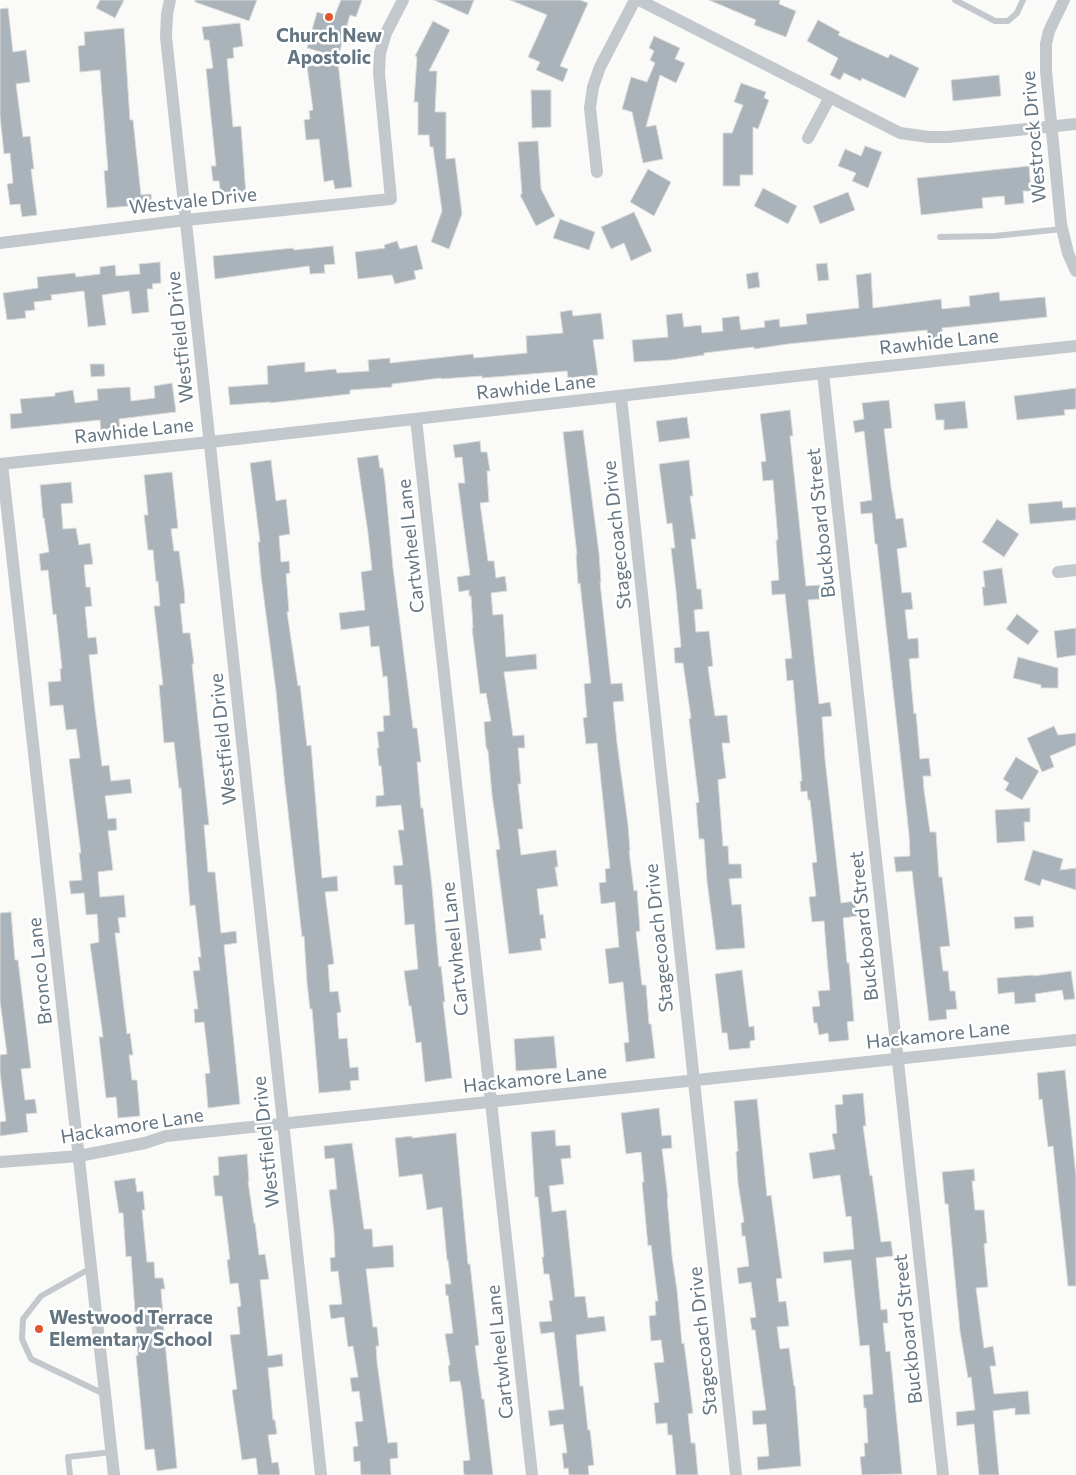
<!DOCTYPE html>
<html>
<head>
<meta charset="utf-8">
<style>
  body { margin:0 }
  canvas { display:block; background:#fafaf8 }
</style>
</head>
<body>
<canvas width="1076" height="1475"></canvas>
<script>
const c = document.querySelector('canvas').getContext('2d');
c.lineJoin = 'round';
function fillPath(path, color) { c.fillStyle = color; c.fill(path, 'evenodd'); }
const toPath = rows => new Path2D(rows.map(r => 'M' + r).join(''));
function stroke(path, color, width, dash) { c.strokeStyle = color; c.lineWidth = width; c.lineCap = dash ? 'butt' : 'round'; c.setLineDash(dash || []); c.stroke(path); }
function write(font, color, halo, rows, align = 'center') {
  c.font = font + ' Commissioner,sans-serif'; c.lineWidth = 5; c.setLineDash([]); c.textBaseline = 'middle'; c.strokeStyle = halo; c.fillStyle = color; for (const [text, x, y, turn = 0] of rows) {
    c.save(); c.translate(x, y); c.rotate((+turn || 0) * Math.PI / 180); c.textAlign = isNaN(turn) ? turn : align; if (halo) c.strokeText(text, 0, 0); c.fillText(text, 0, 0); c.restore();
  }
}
const building = toPath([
  [100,0,124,0,115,18,96,8,100,0],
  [195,0,257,0,249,21,195,2,195,0],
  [341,0,362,0,356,17,350,15,338,57,307,48,317,12,334,17,341,0],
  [434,0,474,0,468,15,434,0],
  [510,0,580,0,588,3,560,66,568,69,563,82,536,70,540,62,528,57,547,15,510,0],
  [709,0,780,0,779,4,796,11,786,37,754,25,756,20,709,0],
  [8,8,13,52,26,50,30,82,16,84,23,137,30,136,34,169,31,169,37,215,22,217,20,204,10,205,7,184,13,183,10,153,4,154,0,116,0,9,8,8],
  [818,20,840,32,838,35,888,58,890,54,919,68,905,98,862,78,861,81,844,73,840,80,830,75,838,58,807,41,818,20],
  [433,21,450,30,429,71,437,71,435,112,446,112,446,159,455,158,462,214,449,249,431,242,442,211,433,147,430,147,429,135,418,135,418,102,414,102,417,57,415,56,433,21],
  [240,23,243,46,233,48,234,58,227,59,233,127,241,126,246,195,221,197,219,181,213,181,211,166,216,166,206,69,213,68,209,40,204,40,202,27,240,23],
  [124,28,130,120,133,120,141,195,151,194,152,208,139,209,139,205,107,208,104,171,108,170,100,70,80,72,78,46,85,45,84,32,124,28],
  [654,36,680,48,675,59,685,63,676,83,660,75,646,127,656,125,663,159,643,163,632,112,622,109,631,77,647,82,655,63,650,60,654,51,649,48,654,36],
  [338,62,352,187,335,189,333,180,324,182,319,139,306,140,304,120,310,119,309,111,313,110,307,66,338,62],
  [999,75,1001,96,953,101,951,80,999,75],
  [741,83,766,92,764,98,769,100,758,129,753,127,753,175,740,175,740,186,723,186,723,133,732,133,743,105,734,102,741,83],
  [531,90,551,90,551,127,532,128,531,90],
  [538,141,541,189,555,216,536,226,520,195,522,194,518,142,538,141],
  [865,146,882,152,868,188,852,181,856,173,838,166,845,149,861,156,865,146],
  [1029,166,1031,191,1023,191,1024,203,1005,205,1004,196,982,198,983,208,921,215,917,178,1029,166],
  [648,169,671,182,654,216,630,202,648,169],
  [763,188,797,206,788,224,754,206,763,188],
  [848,192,855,210,820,224,813,206,848,192],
  [634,212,652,251,631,261,624,243,611,249,601,227,634,212],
  [560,219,595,232,589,250,553,238,560,219],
  [397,241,400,249,417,245,423,269,414,271,416,279,395,284,392,275,358,279,355,252,385,248,384,245,397,241],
  [333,246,335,264,324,265,325,273,310,274,309,266,215,279,213,256,293,248,294,250,333,246],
  [160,262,161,283,152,284,153,289,147,289,149,312,132,314,129,291,102,295,106,325,88,327,84,291,51,295,52,300,34,302,35,310,25,311,26,318,7,320,3,293,38,288,37,277,75,273,76,277,100,274,100,267,115,265,116,276,140,274,139,264,160,262],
  [827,263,829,280,818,281,816,264,827,263],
  [758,272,760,287,748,289,746,274,758,272],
  [871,273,873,308,941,299,942,309,970,306,969,296,999,292,1000,301,1045,297,1047,317,942,328,943,340,929,342,927,330,788,344,754,349,754,347,704,353,704,355,671,360,634,362,632,340,668,337,666,315,682,313,684,327,701,325,702,333,723,331,722,318,739,316,741,330,765,327,764,321,779,319,780,327,807,324,806,314,859,308,856,275,871,273],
  [572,310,573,316,601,313,604,339,593,340,598,375,568,378,567,371,482,378,482,376,441,379,441,378,392,384,392,387,350,390,350,394,270,403,270,402,230,405,228,387,268,384,267,366,305,362,305,372,336,369,337,373,369,371,368,360,390,358,390,363,473,354,474,358,527,353,526,336,563,333,560,312,572,310],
  [90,364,104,364,105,376,91,377,90,364],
  [172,383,176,412,119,419,120,434,101,435,100,420,11,429,10,414,22,413,20,399,55,396,55,393,73,390,75,403,98,400,97,389,130,387,131,401,155,398,154,386,172,383],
  [1076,388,1076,409,1064,410,1065,415,1017,420,1014,396,1076,388],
  [889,400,892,428,884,429,891,487,896,519,903,518,907,547,897,549,902,593,911,592,913,609,905,610,908,639,918,638,919,658,909,659,914,714,916,713,920,759,929,758,931,776,923,776,924,790,930,832,936,832,939,877,942,877,950,946,940,947,943,971,948,971,950,991,955,991,957,1009,946,1010,947,1019,929,1021,912,871,896,872,894,857,910,856,909,834,877,544,875,544,872,513,861,514,860,502,872,500,864,431,855,433,853,421,864,419,862,403,889,400],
  [965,401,968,428,944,430,944,420,936,420,934,404,965,401],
  [790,410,793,436,790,436,806,586,820,585,820,599,808,600,819,704,830,702,832,716,822,717,825,759,841,903,855,901,857,916,843,918,847,963,849,963,854,1021,847,1022,849,1040,829,1042,828,1033,819,1035,817,1023,814,1023,812,1007,820,1006,818,991,830,990,827,959,824,921,812,922,809,897,816,896,812,863,817,862,810,800,808,800,807,791,801,792,800,781,802,781,793,680,787,681,785,659,792,658,785,594,772,595,771,581,779,580,776,540,778,540,773,480,763,481,761,462,766,461,760,414,790,410],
  [687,417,690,438,659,442,656,421,687,417],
  [583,430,599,553,601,582,600,582,611,684,622,683,624,701,613,702,617,743,628,825,630,851,629,851,634,891,637,890,640,931,636,932,642,985,646,985,649,1024,651,1024,655,1058,626,1062,624,1043,629,1042,623,982,609,984,605,949,619,947,615,902,601,904,599,883,606,882,605,869,610,868,597,743,586,744,583,718,587,717,584,684,591,683,580,583,578,584,576,555,577,555,563,432,583,430],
  [480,441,481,452,487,452,490,471,487,471,489,502,480,503,488,561,494,561,496,578,505,576,507,591,491,593,493,615,503,614,506,657,536,654,537,669,504,672,513,736,524,735,525,748,518,748,521,784,518,784,523,829,518,829,521,855,556,850,558,867,555,867,558,886,537,889,540,915,543,914,546,938,540,939,542,950,509,954,496,850,500,849,492,795,488,751,486,747,484,722,491,721,486,693,480,694,472,628,473,628,471,596,469,596,469,590,459,592,457,577,470,575,458,483,465,483,462,457,455,458,453,445,480,441],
  [378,455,380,468,383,468,385,482,393,568,413,728,417,728,421,762,417,762,421,808,423,808,432,887,439,967,441,966,445,1002,443,1002,452,1078,425,1082,421,1042,416,1043,411,1006,409,1006,404,971,418,969,414,924,405,925,402,885,395,885,393,866,403,865,398,830,404,830,401,805,376,807,376,796,384,795,381,766,379,766,377,748,379,748,377,732,384,731,383,716,390,715,387,676,383,677,379,646,371,647,369,626,341,630,339,613,365,610,361,572,372,570,368,533,357,458,378,455],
  [271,460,276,501,286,499,290,534,279,536,281,562,289,561,290,573,286,574,289,611,287,612,298,686,300,685,307,746,311,745,322,878,337,876,338,891,325,892,334,964,328,965,330,992,338,991,341,1012,337,1013,339,1039,347,1038,350,1068,358,1067,359,1080,350,1081,351,1090,319,1093,312,1009,310,1009,307,983,304,936,302,937,284,776,276,691,261,576,258,542,260,542,250,463,271,460],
  [689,460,693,496,690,496,696,539,691,539,697,589,701,589,703,609,694,610,696,632,709,631,713,666,708,667,715,716,727,715,730,743,722,743,726,778,718,780,723,846,728,846,729,864,741,864,742,878,729,879,732,905,741,904,745,948,716,950,707,881,704,839,699,839,696,803,699,802,689,719,691,718,683,663,675,663,674,648,681,647,676,591,671,548,675,548,672,523,667,524,659,464,689,460],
  [172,472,178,528,171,529,174,551,179,551,184,589,185,603,180,604,183,633,190,633,194,664,192,664,209,825,204,825,208,872,215,872,221,933,236,931,237,943,224,945,240,1104,208,1108,205,1074,210,1073,204,1022,195,1023,194,1009,198,1009,193,971,200,970,198,957,201,957,195,905,190,906,181,788,179,788,174,742,164,743,159,685,163,685,154,606,160,606,158,581,156,582,153,550,148,550,144,515,148,515,144,475,172,472],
  [71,482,73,503,61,504,63,529,76,528,79,545,90,543,93,564,84,565,86,587,90,587,92,606,85,607,88,638,96,637,98,654,89,655,95,711,102,766,109,765,111,781,130,779,132,793,105,796,108,819,116,818,117,830,108,831,113,870,98,872,100,897,124,895,126,917,118,918,120,933,115,933,127,1034,130,1033,133,1055,129,1055,132,1080,137,1080,140,1116,118,1118,116,1097,106,1098,99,1037,103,1037,90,944,99,942,97,914,86,915,84,893,71,894,69,881,82,880,79,853,81,853,69,759,80,758,76,729,66,730,63,705,50,706,48,682,61,681,60,669,62,668,56,614,53,615,48,570,41,571,39,554,49,552,44,518,43,518,40,485,71,482],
  [1062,501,1063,508,1076,507,1076,520,1030,524,1028,504,1062,501],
  [997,519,1019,534,1004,557,982,542,997,519],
  [1002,568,1007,603,984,606,982,587,985,587,983,571,1002,568],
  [1017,614,1039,631,1028,645,1006,629,1017,614],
  [1076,628,1076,655,1057,658,1054,631,1076,628],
  [1018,657,1058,668,1058,688,1041,688,1041,685,1013,678,1018,657],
  [1054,726,1058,735,1076,733,1076,745,1050,756,1054,767,1042,772,1027,738,1054,726],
  [1016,757,1039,771,1022,800,1005,790,1009,783,1003,779,1016,757],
  [1030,808,1030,822,1024,822,1025,841,997,843,995,810,1030,808],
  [1033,850,1063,859,1060,870,1076,868,1076,890,1042,879,1040,886,1024,880,1033,850],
  [11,912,15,960,18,960,31,1068,21,1069,25,1100,35,1099,37,1113,26,1114,28,1132,0,1136,0,1122,6,1121,0,1072,0,1055,7,1054,0,1001,0,913,11,912],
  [1033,916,1034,927,1015,929,1014,917,1033,916],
  [742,970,749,1027,754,1026,755,1040,750,1041,750,1048,729,1050,727,1033,722,1033,715,974,742,970],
  [1071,971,1075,999,1064,1000,1062,990,1035,994,1036,1002,1015,1004,1014,992,998,994,997,978,1033,975,1033,976,1071,971],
  [554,1036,557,1068,516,1071,514,1039,554,1036],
  [1065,1070,1076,1176,1076,1286,1068,1286,1053,1146,1048,1147,1042,1099,1039,1100,1037,1073,1065,1070],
  [863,1093,866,1126,863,1126,870,1176,872,1175,881,1242,891,1241,893,1256,876,1258,881,1310,887,1309,888,1323,883,1323,886,1352,890,1351,902,1474,862,1475,860,1457,865,1456,864,1443,868,1443,866,1408,864,1408,863,1395,873,1394,869,1345,860,1346,851,1260,824,1263,823,1252,854,1249,851,1216,846,1217,840,1175,813,1179,809,1153,835,1149,832,1134,837,1133,835,1105,843,1104,842,1095,863,1093],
  [757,1099,767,1196,771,1195,782,1278,776,1279,779,1302,786,1301,789,1326,777,1327,780,1349,789,1348,794,1386,795,1386,801,1466,758,1470,757,1457,769,1456,766,1424,753,1425,752,1411,766,1410,755,1330,752,1330,750,1318,756,1317,751,1282,739,1284,737,1268,749,1266,745,1236,742,1236,741,1223,744,1222,738,1183,736,1152,738,1151,734,1101,757,1099],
  [659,1108,662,1136,671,1135,672,1148,662,1149,668,1198,667,1198,672,1256,677,1290,682,1344,684,1343,693,1413,688,1414,691,1443,695,1443,698,1475,676,1475,672,1435,668,1435,667,1423,656,1424,654,1403,659,1402,654,1363,664,1362,661,1340,651,1341,649,1316,656,1315,655,1301,658,1301,651,1245,648,1246,642,1182,644,1182,641,1152,626,1154,621,1113,659,1108],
  [555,1130,556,1146,570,1145,571,1158,561,1159,564,1184,549,1186,552,1212,566,1210,575,1297,585,1296,588,1318,604,1316,606,1331,576,1335,580,1386,583,1386,588,1430,590,1430,594,1465,588,1466,589,1475,569,1475,568,1468,564,1469,562,1453,567,1453,563,1424,550,1426,548,1411,564,1409,554,1332,541,1334,539,1322,552,1321,549,1301,553,1300,549,1274,544,1274,542,1257,544,1257,538,1197,535,1197,531,1132,555,1130],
  [456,1133,468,1264,470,1264,479,1345,475,1346,482,1399,484,1399,493,1475,464,1475,463,1461,470,1460,462,1391,460,1381,450,1382,448,1366,450,1365,445,1334,453,1333,448,1295,446,1296,445,1284,451,1284,448,1260,447,1260,442,1207,427,1210,422,1174,399,1177,395,1138,412,1136,412,1138,456,1133],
  [352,1143,364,1229,372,1229,373,1247,393,1245,394,1267,366,1269,373,1327,377,1327,379,1346,376,1346,377,1362,388,1443,397,1442,398,1458,390,1459,391,1475,361,1475,360,1461,354,1462,353,1447,358,1446,355,1422,363,1421,359,1391,352,1392,350,1378,358,1377,353,1346,348,1347,344,1317,331,1319,329,1305,342,1304,338,1271,331,1272,330,1258,335,1257,334,1232,329,1190,337,1189,334,1158,325,1159,324,1146,352,1143],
  [247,1154,249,1181,248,1181,254,1223,255,1223,259,1255,265,1254,269,1279,260,1280,268,1356,282,1354,283,1366,268,1368,273,1420,275,1420,277,1434,268,1435,272,1463,278,1462,280,1475,258,1475,256,1458,242,1460,232,1390,237,1389,230,1335,240,1334,237,1307,241,1306,238,1283,230,1284,227,1260,230,1259,222,1196,215,1196,213,1176,219,1175,218,1157,247,1154],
  [974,1169,975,1181,972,1181,975,1210,984,1210,987,1243,984,1244,988,1287,976,1288,984,1348,993,1346,996,1366,990,1366,994,1394,1028,1391,1030,1414,1015,1415,1015,1408,993,1411,999,1475,979,1475,974,1424,957,1426,956,1412,975,1410,971,1377,968,1378,960,1331,948,1204,945,1204,942,1172,974,1169],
  [135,1178,137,1192,143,1191,145,1210,142,1210,147,1262,154,1262,155,1278,163,1278,165,1289,161,1289,164,1331,177,1468,157,1471,154,1449,145,1450,136,1356,138,1355,131,1256,126,1257,123,1213,119,1213,114,1181,135,1178]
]);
fillPath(building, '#aab3b9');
stroke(building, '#dcdcda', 1);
stroke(toPath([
  [955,0,995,21,1008,21,1017,13,1023,0],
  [940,237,995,236,1062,229],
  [91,1268,41,1296,23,1319,22,1339,31,1359,104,1394],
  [70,1475,68,1457,112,1452]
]), '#c3c8cc', 6);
stroke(toPath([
  [170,0,167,14,166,37,321,1475],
  [639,0,900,133,929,137,948,137,1076,124],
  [1064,0,1049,31,1046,44,1046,71,1061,224,1068,253,1076,271],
  [808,138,830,97],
  [597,172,590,108,593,87,600,67,635,0],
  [0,243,186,220,391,199,379,73,380,53,386,33,403,0],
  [823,373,943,1475],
  [621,397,736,1475],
  [416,419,532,1475],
  [0,464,210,442,823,373,1076,346],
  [2,464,114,1475],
  [1058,572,1076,570],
  [0,1162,79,1156,145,1143,166,1136,1076,1040]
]), '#c3c8cc', 12);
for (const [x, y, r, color] of [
  [329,17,5,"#e4572e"],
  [39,1329,5,"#e4572e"]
]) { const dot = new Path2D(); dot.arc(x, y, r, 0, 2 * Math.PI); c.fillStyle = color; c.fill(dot); stroke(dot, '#fff', 2); }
write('bold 19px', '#657683', '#fff', [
  ["Church New",329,36],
  ["Apostolic",329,58],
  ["Westwood Terrace",49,1318,"left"],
  ["Elementary School",49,1340,"left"]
]);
write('19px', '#657683', '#fff', [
  ["Westrock Drive",1034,137,-95],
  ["Westvale Drive",193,201,-6],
  ["Westfield Drive",180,337,-96],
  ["Rawhide Lane",939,342,-6],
  ["Rawhide Lane",536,387,-6],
  ["Rawhide Lane",134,431,-6],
  ["Buckboard Street",821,523,-96],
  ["Stagecoach Drive",617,535,-96],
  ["Cartwheel Lane",411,546,-96],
  ["Westfield Drive",223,739,-96],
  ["Buckboard Street",864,926,-96],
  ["Stagecoach Drive",659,938,-96],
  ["Cartwheel Lane",455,949,-96],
  ["Bronco Lane",40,971,-96],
  ["Hackamore Lane",938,1035,-6],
  ["Hackamore Lane",535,1079,-6],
  ["Hackamore Lane",132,1126,-9],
  ["Westfield Drive",266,1142,-96],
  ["Buckboard Street",908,1329,-96],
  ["Stagecoach Drive",703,1341,-96],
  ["Cartwheel Lane",500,1352,-96]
]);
</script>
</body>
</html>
